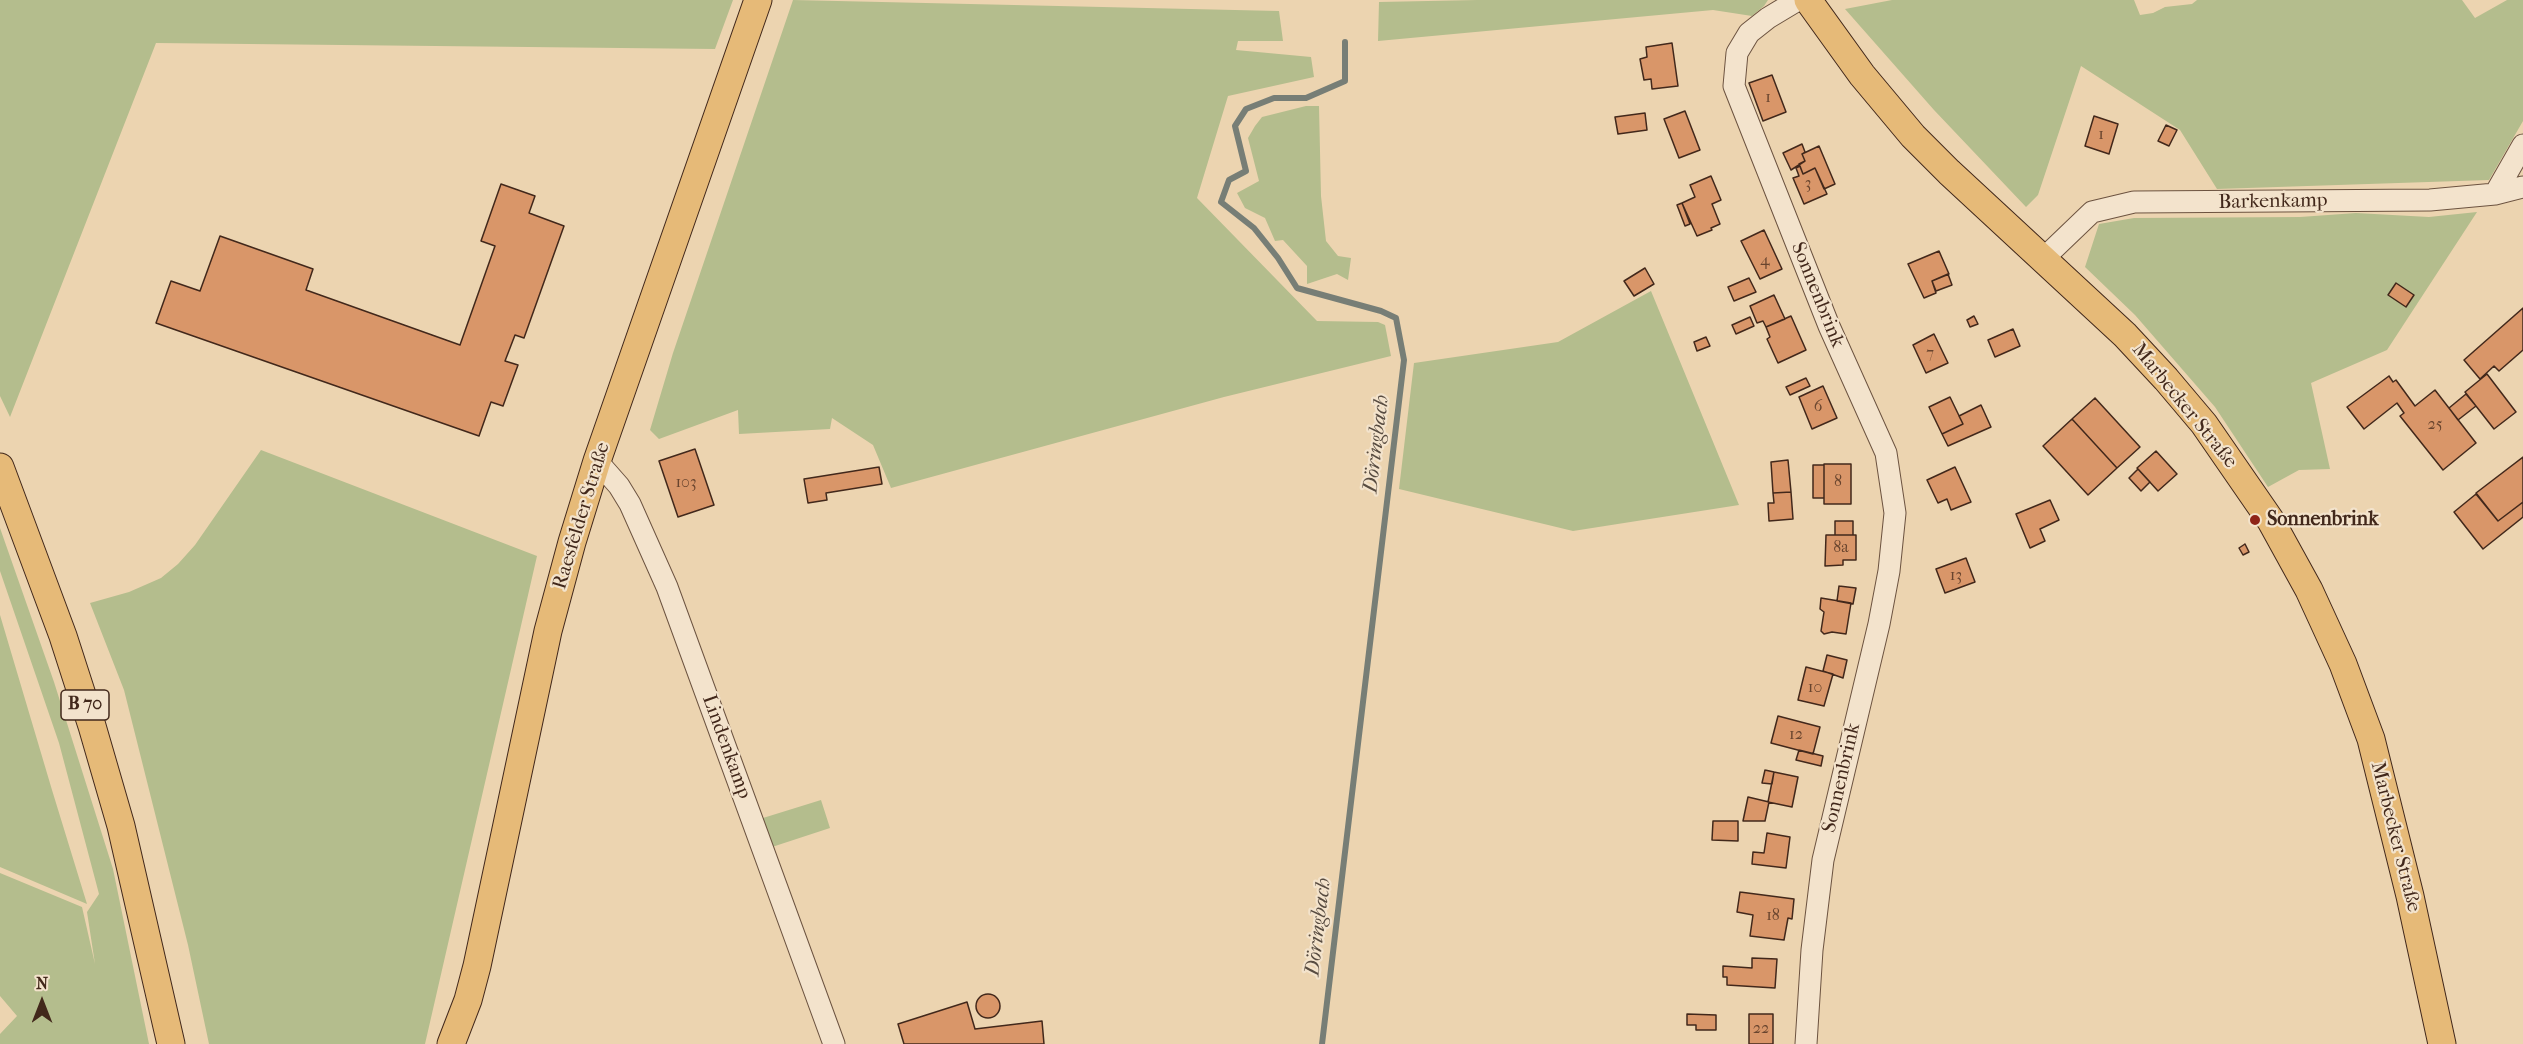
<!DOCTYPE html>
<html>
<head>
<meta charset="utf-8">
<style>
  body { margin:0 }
  #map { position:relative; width:2523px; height:1044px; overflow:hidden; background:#ecd4b0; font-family:"IM FELL French Canon",serif }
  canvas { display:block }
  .north { position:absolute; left:12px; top:972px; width:60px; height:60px; -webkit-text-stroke:4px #f3e3cc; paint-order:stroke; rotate:0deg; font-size:16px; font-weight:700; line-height:24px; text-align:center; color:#42281b }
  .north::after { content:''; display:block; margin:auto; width:21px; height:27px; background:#42281b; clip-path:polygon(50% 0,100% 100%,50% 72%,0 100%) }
</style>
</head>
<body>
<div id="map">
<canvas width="2523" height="1044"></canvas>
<div class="north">N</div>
</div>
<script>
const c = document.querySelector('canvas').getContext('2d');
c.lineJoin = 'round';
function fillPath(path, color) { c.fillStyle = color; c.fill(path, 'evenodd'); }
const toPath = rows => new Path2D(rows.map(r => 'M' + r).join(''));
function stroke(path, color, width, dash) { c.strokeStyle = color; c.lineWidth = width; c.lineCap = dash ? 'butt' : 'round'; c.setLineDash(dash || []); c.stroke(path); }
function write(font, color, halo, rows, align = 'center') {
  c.font = font + ' "IM FELL French Canon",serif'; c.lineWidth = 4.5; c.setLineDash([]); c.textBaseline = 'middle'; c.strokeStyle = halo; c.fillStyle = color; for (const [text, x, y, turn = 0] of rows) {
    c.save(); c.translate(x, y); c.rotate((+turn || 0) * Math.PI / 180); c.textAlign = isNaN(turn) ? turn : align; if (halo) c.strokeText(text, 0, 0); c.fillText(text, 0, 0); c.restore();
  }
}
fillPath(toPath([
  [0,0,733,0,715,49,156,43,10,417,0,396],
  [793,0,1279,11,1283,41,1238,41,1236,50,1311,57,1314,77,1228,96,1197,198,1317,321,1378,322,1385,325,1391,356,1224,397,891,488,873,445,832,418,830,429,739,434,738,410,659,439,650,430,673,353],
  [1477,0,1768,0,1764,6,1752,16,1713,10,1378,41,1379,2],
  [1892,0,2134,0,2140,15,2153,13,2165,7,2192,4,2197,0,2462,0,2475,18,2507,0,2523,0,2523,121,2489,180,2217,189,2180,130,2081,66,2038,195,2026,207,1934,110,1845,9],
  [1306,106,1319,106,1321,196,1326,241,1338,256,1351,258,1348,280,1337,274,1307,284,1307,266,1283,240,1275,241,1265,218,1245,208,1237,193,1259,181,1248,138,1255,126,1262,117],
  [2477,212,2387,350,2311,383,2330,469,2299,470,2268,487,2215,407,2135,315,2085,267,2099,224,2134,218,2300,217,2356,213,2429,217],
  [1651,291,1739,505,1573,531,1399,489,1414,363,1558,342],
  [261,450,537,556,425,1044,209,1044,188,945,124,690,90,603,129,592,161,578,178,564,195,545],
  [0,528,54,682,113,869,149,1044,0,1044,0,1034,17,1016,0,996,0,873,82,907,95,964,87,912,99,894,59,743,0,571],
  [0,615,52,790,87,904,0,867],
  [821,800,830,828,772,847,763,818]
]), '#b4bd8d');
stroke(toPath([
  [1322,1044,1404,360,1396,318,1381,311,1297,288,1278,258,1254,228,1221,202,1229,180,1246,171,1235,126,1246,109,1274,98,1306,98,1345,81,1345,42]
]), '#777e76', 6);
const building = toPath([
  [1672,43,1678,86,1652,89,1651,79,1644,80,1640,59,1647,57,1646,47,1672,43],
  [1772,75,1786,112,1763,121,1749,83,1772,75],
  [1685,111,1700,150,1679,158,1664,119,1685,111],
  [1645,113,1647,130,1618,134,1615,117,1645,113],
  [2094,116,2118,124,2109,154,2085,146,2094,116],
  [2166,125,2177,130,2169,146,2158,141,2166,125],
  [1802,144,1805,152,1802,154,1805,161,1791,170,1783,153,1802,144],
  [1819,146,1835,184,1824,189,1815,168,1803,174,1799,164,1805,161,1802,154,1819,146],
  [1800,166,1803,174,1815,168,1827,194,1804,204,1793,178,1799,176,1796,168,1800,166],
  [1711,176,1721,200,1712,204,1720,224,1711,228,1712,230,1697,236,1682,203,1695,197,1690,185,1711,176],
  [501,184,535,196,529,213,564,226,524,338,515,335,505,361,518,365,503,406,491,402,479,436,156,323,171,281,200,291,220,236,313,269,306,290,460,345,495,246,481,241,501,184],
  [1682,203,1690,224,1685,226,1677,205,1682,203],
  [1764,230,1782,269,1760,279,1741,241,1764,230],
  [1939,251,1949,274,1932,281,1936,293,1924,298,1908,264,1939,251],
  [1645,268,1654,284,1634,296,1624,281,1645,268],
  [1948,274,1952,285,1936,291,1932,281,1948,274],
  [1749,278,1756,292,1734,301,1728,287,1749,278],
  [2396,283,2414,295,2406,307,2388,295,2396,283],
  [1774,295,1785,319,1766,327,1763,321,1757,323,1750,306,1774,295],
  [2523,308,2523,350,2499,371,2494,366,2480,379,2464,360,2523,308],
  [1791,316,1806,350,1778,363,1767,339,1770,337,1766,327,1791,316],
  [1974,316,1978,324,1970,327,1967,320,1974,316],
  [1750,317,1754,326,1736,334,1732,325,1750,317],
  [2013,329,2020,346,1995,357,1988,340,2013,329],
  [1934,334,1948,363,1926,373,1913,345,1934,334],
  [1706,337,1710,346,1697,351,1694,342,1706,337],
  [2487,374,2516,412,2494,429,2465,392,2487,374],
  [2389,376,2393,382,2396,380,2415,406,2435,390,2476,443,2443,470,2400,416,2404,413,2397,403,2364,429,2347,407,2389,376],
  [1806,378,1810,386,1790,395,1786,387,1806,378],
  [1823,386,1837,418,1812,429,1799,397,1823,386],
  [2466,394,2476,406,2458,420,2449,408,2466,394],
  [1950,397,1963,424,1942,434,1929,407,1950,397],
  [2095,398,2140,447,2117,468,2072,419,2095,398],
  [1981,405,1991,427,1948,446,1942,434,1963,424,1959,416,1981,405],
  [2072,419,2117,468,2088,495,2043,446,2072,419],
  [695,449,714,505,678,517,659,461,695,449],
  [2156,451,2177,474,2158,491,2137,468,2156,451],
  [2523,457,2523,502,2498,521,2476,493,2523,457],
  [1788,460,1791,492,1773,493,1771,462,1788,460],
  [1824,464,1851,464,1851,504,1824,504,1824,464],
  [1813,465,1824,465,1824,498,1813,498,1813,465],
  [879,467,882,484,826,493,827,500,808,503,804,479,879,467],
  [1955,467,1971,502,1951,510,1947,499,1938,503,1927,480,1955,467],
  [2138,469,2150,482,2141,491,2129,478,2138,469],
  [1791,492,1793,519,1769,521,1768,503,1774,503,1773,493,1791,492],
  [2476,494,2498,521,2523,502,2523,517,2483,549,2454,512,2476,494],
  [2050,500,2059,520,2040,529,2045,541,2030,548,2016,514,2050,500],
  [1835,521,1853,521,1853,535,1835,535,1835,521],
  [1826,535,1856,535,1856,560,1843,560,1843,565,1825,566,1826,535],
  [2245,544,2249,552,2243,555,2239,548,2245,544],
  [1966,558,1975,582,1945,593,1936,569,1966,558],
  [1839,586,1856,588,1853,604,1837,601,1839,586],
  [1821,598,1851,603,1846,634,1832,632,1824,634,1821,631,1824,612,1820,609,1821,598],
  [1827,655,1847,660,1843,678,1823,671,1827,655],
  [1806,667,1833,674,1824,706,1798,700,1806,667],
  [1778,716,1820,727,1813,754,1771,743,1778,716],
  [1799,750,1823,756,1821,766,1796,760,1799,750],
  [1765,770,1774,772,1772,784,1762,783,1765,770],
  [1774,772,1798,777,1792,807,1768,802,1774,772],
  [1748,797,1769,802,1765,821,1743,821,1748,797],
  [1713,821,1738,821,1738,841,1712,840,1713,821],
  [1767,833,1790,837,1786,868,1752,864,1753,852,1764,853,1767,833],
  [1740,892,1794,899,1792,919,1788,918,1784,940,1750,936,1753,915,1737,912,1740,892],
  [1752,958,1777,959,1775,988,1727,985,1727,977,1723,977,1723,966,1752,968,1752,958],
  '976 1006a12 12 0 1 1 24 0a12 12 0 1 1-24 0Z',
  [967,1002,975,1029,1042,1021,1044,1044,904,1044,898,1024,967,1002],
  [1687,1014,1716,1015,1716,1030,1696,1030,1696,1025,1687,1025,1687,1014],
  [1749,1014,1773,1014,1773,1044,1749,1044,1749,1014]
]);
fillPath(building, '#d99669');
stroke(building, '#42281b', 1.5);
const minor = toPath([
  [1798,0,1768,18,1749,33,1737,53,1734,86,1829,326,1886,453,1895,513,1889,571,1879,624,1823,860,1812,950,1806,1044],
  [2495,194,2523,145],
  [2043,259,2092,212,2134,202,2430,200,2495,194,2523,187],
  [597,461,619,486,630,504,667,587,834,1044]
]);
const major = toPath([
  [1808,0,1862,75,1913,136,1949,172,2125,335,2166,379,2204,424,2271,521,2309,590,2343,664,2371,739,2410,896,2442,1044],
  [0,467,63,636,92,726,121,826,171,1044],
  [451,1044,468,1000,477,966,548,631,572,542,597,461,758,0]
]);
stroke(minor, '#6c5340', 23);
stroke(major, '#42281b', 29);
stroke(minor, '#f3e3cc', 21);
stroke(major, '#e6ba78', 27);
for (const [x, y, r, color] of [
  [2255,520,6,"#8f2418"]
]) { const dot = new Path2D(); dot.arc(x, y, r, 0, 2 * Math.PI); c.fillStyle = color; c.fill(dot); stroke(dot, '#f3e3cc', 2); }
write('16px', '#68442e', null, [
  ["1",1768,98],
  ["1",2101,135],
  ["3",1808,184],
  ["4",1765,261],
  ["7",1930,354],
  ["6",1818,407],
  ["25",2435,425],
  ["8",1838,482],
  ["103",686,483],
  ["8a",1841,548],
  ["13",1956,576],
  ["10",1815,688],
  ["12",1796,735],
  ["18",1773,916],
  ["22",1761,1029]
]);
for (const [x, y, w] of [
  [85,705,48]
]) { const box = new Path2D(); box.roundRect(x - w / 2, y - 15, w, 30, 4.5); c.fillStyle = '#f3e3cc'; c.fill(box); stroke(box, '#42281b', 1.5); }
write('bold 18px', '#42281b', null, [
  ["B 70",85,705]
]);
write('20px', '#42281b', '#f3e3cc', [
  ["Barkenkamp",2273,202,-1],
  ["Sonnenbrink",1817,295,68],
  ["Marbecker Straße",2184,406,51],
  ["Raesfelder Straße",582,516,-73],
  ["Lindenkamp",726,747,70],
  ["Sonnenbrink",1842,778,-77],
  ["Marbecker Straße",2395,837,76]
]);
write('bold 20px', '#42281b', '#f3e3cc', [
  ["Sonnenbrink",2267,520]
], 'left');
write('italic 21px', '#584c41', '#f3e3cc', [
  ["Döringbach",1377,444,-83],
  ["Döringbach",1319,927,-83]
]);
</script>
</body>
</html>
